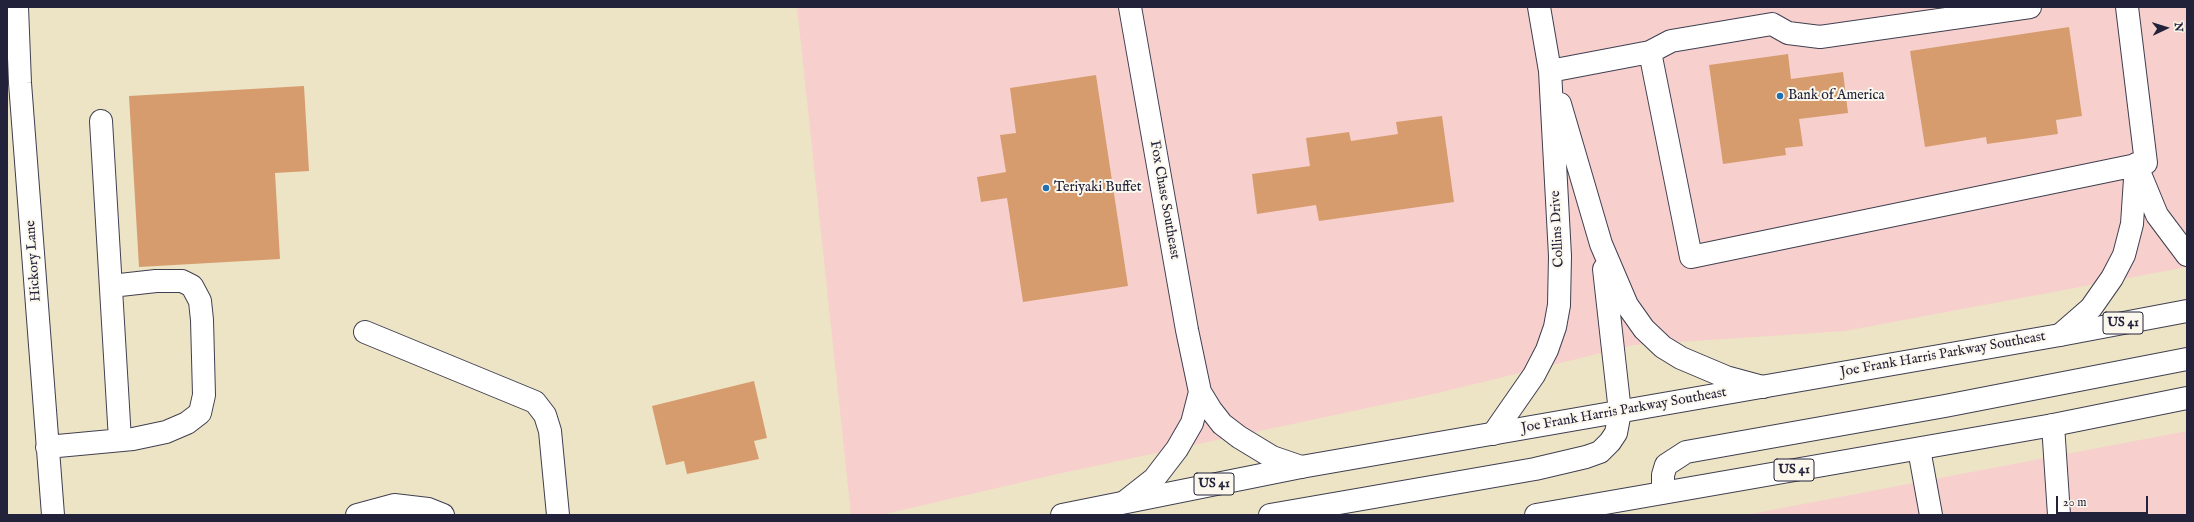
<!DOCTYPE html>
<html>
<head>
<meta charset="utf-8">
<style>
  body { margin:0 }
  #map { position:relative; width:2194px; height:522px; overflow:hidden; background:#ede4c5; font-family:"IM FELL English",serif }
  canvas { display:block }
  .frame { position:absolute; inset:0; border:8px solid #22223b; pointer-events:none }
  .north { position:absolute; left:2146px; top:8px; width:40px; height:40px; -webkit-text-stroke:3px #fbf7ec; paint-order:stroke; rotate:86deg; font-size:11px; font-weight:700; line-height:16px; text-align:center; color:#22223b }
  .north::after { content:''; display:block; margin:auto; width:14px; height:18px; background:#22223b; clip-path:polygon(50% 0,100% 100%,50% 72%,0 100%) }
  .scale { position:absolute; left:2056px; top:496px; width:92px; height:18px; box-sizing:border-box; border:2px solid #22223b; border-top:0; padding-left:5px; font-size:12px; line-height:14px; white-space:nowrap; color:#22223b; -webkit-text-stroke:3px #fbf7ec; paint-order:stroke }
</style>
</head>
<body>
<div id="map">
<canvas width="2194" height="522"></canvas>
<div class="frame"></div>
<div class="north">N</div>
<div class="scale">20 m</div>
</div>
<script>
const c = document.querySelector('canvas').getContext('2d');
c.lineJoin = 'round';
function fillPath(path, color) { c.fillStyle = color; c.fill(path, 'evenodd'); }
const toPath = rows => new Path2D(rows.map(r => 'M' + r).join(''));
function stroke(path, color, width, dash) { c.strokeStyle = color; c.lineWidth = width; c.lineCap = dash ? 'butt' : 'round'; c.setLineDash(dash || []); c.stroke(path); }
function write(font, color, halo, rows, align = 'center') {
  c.font = font + ' "IM FELL English",serif'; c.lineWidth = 4; c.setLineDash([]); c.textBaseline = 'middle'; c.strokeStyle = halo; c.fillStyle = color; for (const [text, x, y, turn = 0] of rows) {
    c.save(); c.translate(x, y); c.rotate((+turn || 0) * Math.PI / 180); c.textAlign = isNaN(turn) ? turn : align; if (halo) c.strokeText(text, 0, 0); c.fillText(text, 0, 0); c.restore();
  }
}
fillPath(toPath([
  [797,7,2187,7,2187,267,1845,331,1634,345,1438,393,1053,475,881,515,851,515],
  [2187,431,2187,515,1745,515]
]), '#f7d0cd');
fillPath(toPath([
  [2069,27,2082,116,2056,120,2058,134,1987,144,1986,137,1925,147,1910,51],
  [1788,54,1791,79,1843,72,1848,113,1799,119,1803,146,1785,148,1786,155,1723,164,1709,65],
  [1096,75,1128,286,1023,302,1007,198,981,202,977,177,1006,172,1000,135,1016,133,1010,88],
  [304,86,309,171,275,173,280,259,139,267,129,96],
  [1442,116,1454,202,1319,221,1316,205,1257,214,1252,174,1310,166,1306,138,1349,132,1351,141,1398,134,1396,122],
  [754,381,767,438,754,441,759,459,687,474,684,461,666,465,652,406]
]), '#d69c6e');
const minor = toPath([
  [17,7,20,83,53,515],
  [1130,7,1187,330,1200,392,1211,410,1222,424,1239,437,1272,457,1301,467],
  [1650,52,1671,41,1772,24,1788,33,1820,37,2030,7],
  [1550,71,1650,52,1691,257,2146,163,2127,7],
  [1560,104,1601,244,1627,305,1644,329,1663,347,1681,358,1726,377,1763,387],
  [101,121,120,440],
  [2138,169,2157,215,2187,255],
  [1604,269,1620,412],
  [365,332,535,402,545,415,550,431,558,515],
  [2060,335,2091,308,2112,278,2124,255,2132,224,2136,164],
  [2053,425,2059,515],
  [1493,434,1534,375,1547,350,1555,327,1559,305,1560,256,1550,71,1539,7],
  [47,447,133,439,166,432,187,423,200,413,204,395,202,320,200,301,192,286,182,281,156,281,111,286],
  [1919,449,1931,515],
  [1126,501,1154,479,1177,449,1192,423,1200,392],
  [357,515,394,505,428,509,443,515]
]);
const major = toPath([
  [1663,493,1663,475,1666,465,1686,452,1945,406,2187,359],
  [1062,515,1301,467,2060,335,2187,311],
  [1270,515,1535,469,1586,457,1600,452,1610,442,1616,433,1620,412],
  [1536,515,2053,425,2187,398]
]);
stroke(minor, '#403f50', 24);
stroke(major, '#403f50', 24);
stroke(minor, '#fff', 22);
stroke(major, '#fff', 22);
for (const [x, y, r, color] of [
  [1780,96,4,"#1f6fb2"],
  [1046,188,4,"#1f6fb2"]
]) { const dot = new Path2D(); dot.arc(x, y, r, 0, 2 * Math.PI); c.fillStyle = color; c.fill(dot); stroke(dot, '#fbf7ec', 1.5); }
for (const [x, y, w] of [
  [2123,323,40],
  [1794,470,40],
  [1214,484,40]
]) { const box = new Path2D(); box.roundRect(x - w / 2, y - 11, w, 22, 3); c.fillStyle = '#fbf7ec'; c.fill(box); stroke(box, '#22223b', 1); }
write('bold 13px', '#22223b', null, [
  ["US 41",2123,323],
  ["US 41",1794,470],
  ["US 41",1214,484]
]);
write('14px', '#22223b', '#fbf7ec', [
  ["Bank of America",1788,96],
  ["Teriyaki Buffet",1054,188]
], 'left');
write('14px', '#22223b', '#fbf7ec', [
  ["Fox Chase Southeast",1164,200,80],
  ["Collins Drive",1558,229,-93],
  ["Hickory Lane",34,261,-94],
  ["Joe Frank Harris Parkway Southeast",1943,355,-10],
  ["Joe Frank Harris Parkway Southeast",1624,411,-10]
]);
</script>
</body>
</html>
